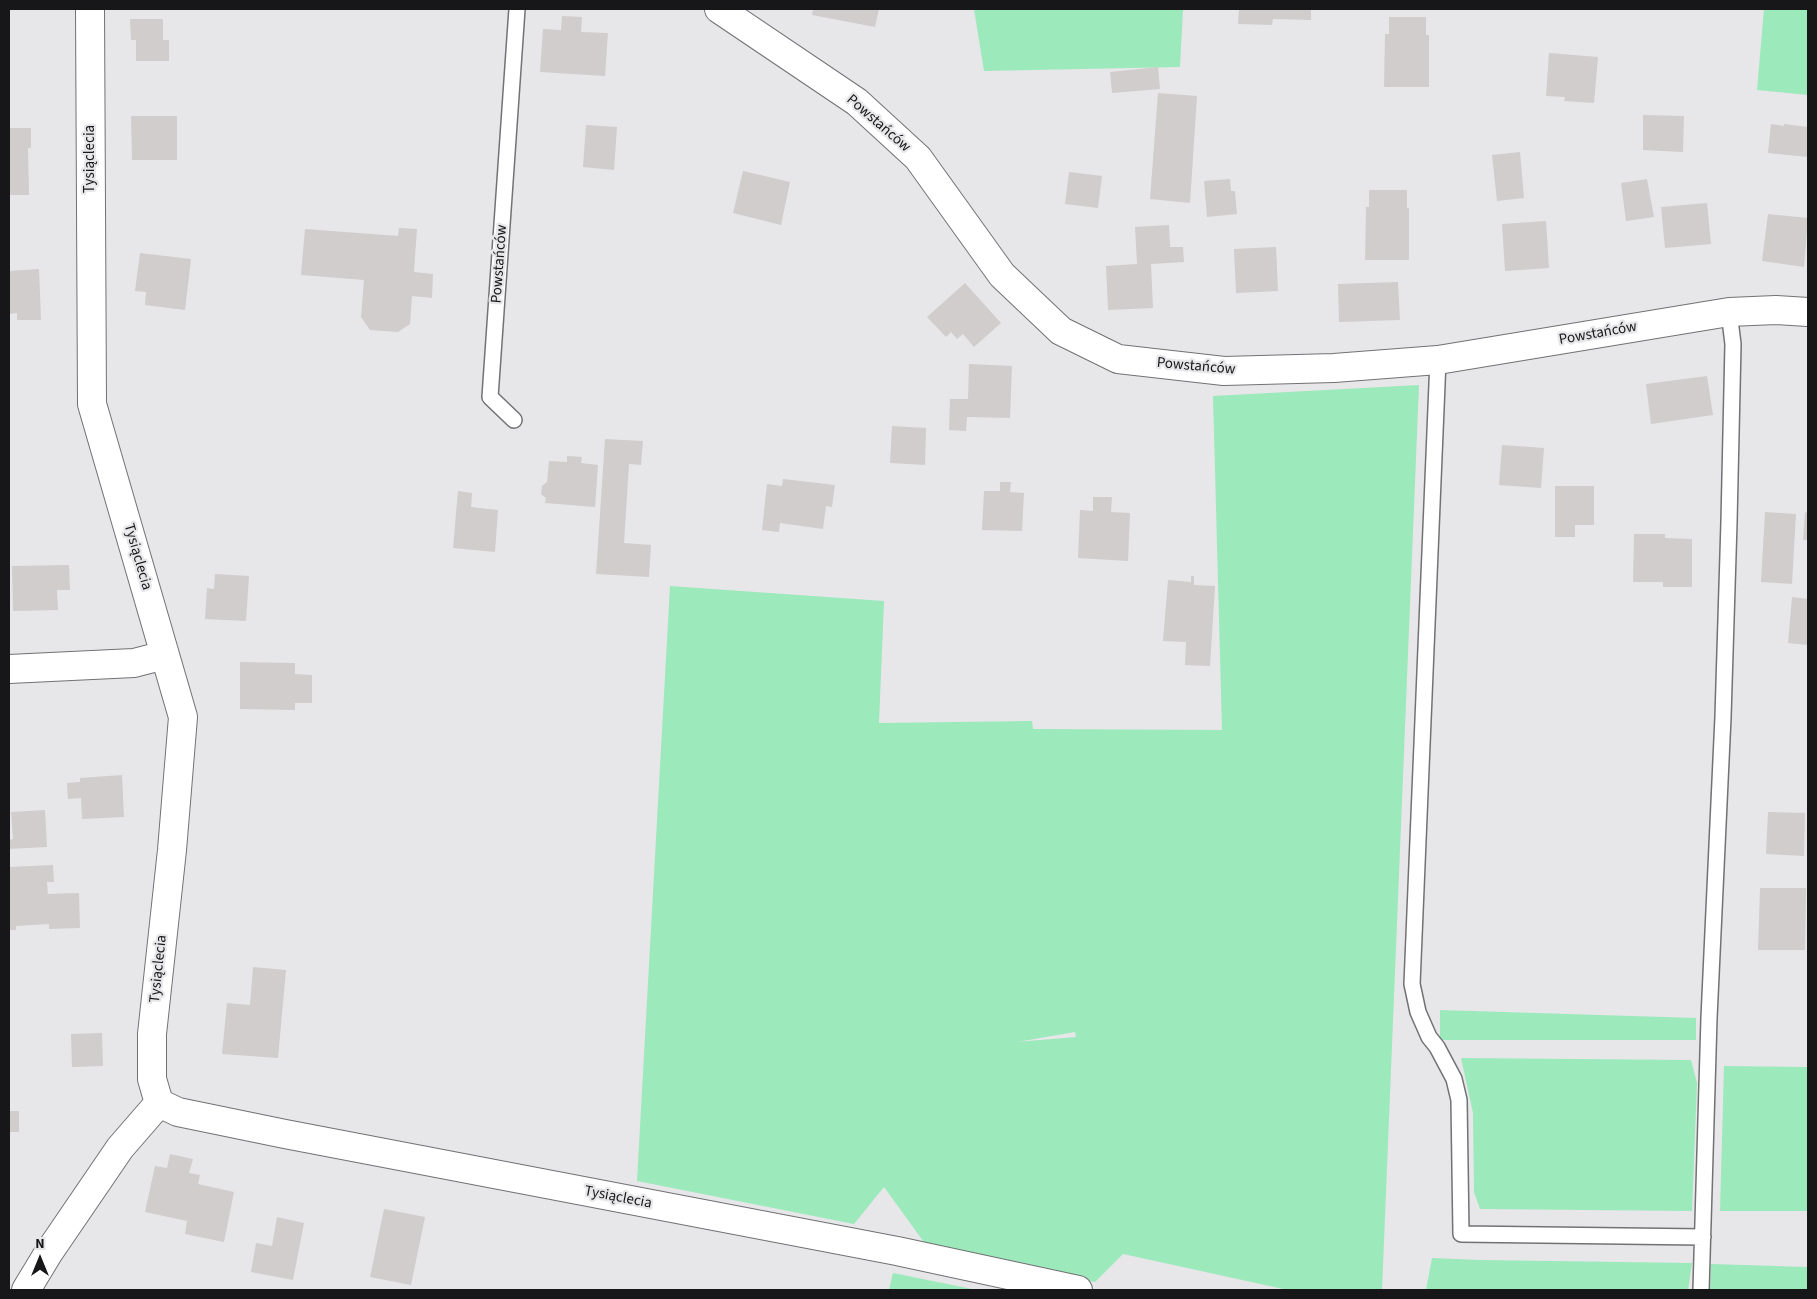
<!DOCTYPE html>
<html>
<head>
<meta charset="utf-8">
<style>
  body { margin:0 }
  #map { position:relative; width:1817px; height:1299px; overflow:hidden; background:#e7e6e9; font-family:"Source Sans 3",sans-serif }
  canvas { display:block }
  .frame { position:absolute; inset:0; border:10px solid #171618; pointer-events:none }
  .north { position:absolute; left:15px; top:1234px; width:50px; height:50px; -webkit-text-stroke:4px #e7e6e9; paint-order:stroke; rotate:0deg; font-size:14px; font-weight:700; line-height:20px; text-align:center; color:#171618 }
  .north::after { content:''; display:block; margin:auto; width:18px; height:22px; background:#171618; clip-path:polygon(50% 0,100% 100%,50% 72%,0 100%) }
</style>
</head>
<body>
<div id="map">
<canvas width="1817" height="1299"></canvas>
<div class="frame"></div>
<div class="north">N</div>
</div>
<script>
const c = document.querySelector('canvas').getContext('2d');
c.lineJoin = 'round';
function fillPath(path, color) { c.fillStyle = color; c.fill(path, 'evenodd'); }
const toPath = rows => new Path2D(rows.map(r => 'M' + r).join(''));
function stroke(path, color, width, dash) { c.strokeStyle = color; c.lineWidth = width; c.lineCap = dash ? 'butt' : 'round'; c.setLineDash(dash || []); c.stroke(path); }
function write(font, color, halo, rows, align = 'center') {
  c.font = font + ' "Source Sans 3",sans-serif'; c.lineWidth = 4.5; c.setLineDash([]); c.textBaseline = 'middle'; c.strokeStyle = halo; c.fillStyle = color; for (const [text, x, y, turn = 0] of rows) {
    c.save(); c.translate(x, y); c.rotate((+turn || 0) * Math.PI / 180); c.textAlign = isNaN(turn) ? turn : align; if (halo) c.strokeText(text, 0, 0); c.fillText(text, 0, 0); c.restore();
  }
}
fillPath(toPath([
  [974,9,1183,9,1180,67,984,71],
  [1764,9,1808,9,1808,95,1757,90],
  [1419,385,1382,1290,1288,1290,1123,1254,1095,1282,926,1245,884,1187,854,1224,637,1181,670,586,884,601,879,723,1032,721,1033,729,1222,730,1213,396],
  [1075,1032,1076,1037,1016,1042,1017,1042],
  [1440,1010,1696,1018,1696,1040,1440,1040],
  [1461,1058,1691,1060,1697,1083,1692,1211,1480,1209,1474,1192,1473,1113],
  [1724,1066,1808,1067,1808,1211,1720,1211],
  [1432,1258,1480,1260,1692,1263,1688,1290,1426,1290],
  [1711,1264,1808,1267,1808,1290,1710,1290],
  [893,1273,977,1290,889,1290]
]), '#9ce9bc');
fillPath(toPath([
  [813,9,879,9,875,27,812,15],
  [1239,9,1311,9,1311,20,1273,19,1272,25,1238,24],
  [562,16,582,17,581,32,608,33,605,76,540,72,543,29,561,30],
  [1389,17,1426,17,1426,35,1429,35,1429,87,1384,87,1385,34,1389,34],
  [130,19,163,19,163,40,169,40,169,61,136,61,136,40,131,40],
  [1549,53,1598,57,1594,103,1564,101,1565,97,1546,96],
  [1158,67,1160,89,1112,93,1110,72],
  [1158,93,1197,96,1190,203,1150,199],
  [1643,115,1684,116,1683,152,1643,150],
  [131,116,177,116,177,160,132,160],
  [1771,124,1784,126,1784,124,1808,127,1808,157,1768,153],
  [586,125,617,127,614,170,583,167],
  [9,128,31,128,31,148,28,148,29,195,9,195],
  [1520,152,1524,198,1497,201,1492,155],
  [743,171,790,182,781,225,733,213],
  [1069,172,1102,176,1098,208,1065,204],
  [1230,179,1231,191,1235,191,1237,214,1207,217,1204,181],
  [1647,179,1654,217,1626,221,1621,183],
  [1369,190,1407,190,1407,208,1409,208,1409,260,1365,260,1366,207,1369,207],
  [1707,203,1711,244,1665,248,1661,207],
  [1768,214,1808,218,1804,267,1762,261],
  [1546,221,1549,268,1505,271,1502,224],
  [1169,225,1170,247,1183,247,1184,262,1151,264,1153,308,1108,310,1106,266,1137,264,1135,227],
  [399,228,417,229,414,272,433,274,432,298,412,296,410,324,398,332,370,330,361,317,364,280,301,275,305,229,398,236],
  [1276,247,1278,291,1236,293,1234,249],
  [140,253,191,259,185,310,145,305,146,292,135,291],
  [39,269,41,320,17,320,17,313,9,314,9,271],
  [1398,282,1400,320,1339,322,1338,284],
  [965,283,1001,323,974,347,963,334,957,339,951,332,946,337,927,317],
  [969,364,1012,366,1010,418,967,417,966,431,949,430,950,399,968,399],
  [1707,376,1713,415,1651,424,1646,384],
  [892,426,926,428,925,465,890,463],
  [605,439,643,441,641,465,629,464,624,543,651,545,649,577,596,574],
  [1502,445,1544,448,1541,488,1499,485],
  [567,456,582,457,581,463,598,465,595,507,545,503,546,498,541,494,542,486,547,482,549,461,567,462],
  [783,479,835,485,832,507,826,506,823,529,780,523,779,532,762,530,767,484,782,486],
  [1000,482,1011,482,1010,492,1024,493,1022,531,982,530,984,491,1000,491],
  [1555,486,1594,486,1594,525,1575,525,1575,537,1555,537],
  [458,491,472,493,471,507,498,510,495,552,453,548],
  [1093,497,1112,497,1111,512,1130,513,1128,561,1078,558,1080,510,1093,511],
  [1765,512,1796,514,1792,584,1761,582],
  [1805,512,1808,513,1808,540,1803,540],
  [1634,534,1665,534,1665,538,1692,539,1692,587,1663,587,1663,582,1633,582],
  [69,565,70,590,57,590,58,610,13,611,12,566],
  [215,574,249,576,246,621,205,619,207,588,214,589],
  [1191,576,1194,576,1194,585,1215,586,1210,666,1185,665,1186,642,1163,641,1168,580,1191,582],
  [1792,597,1808,599,1808,645,1788,643],
  [240,662,295,663,295,674,312,675,312,703,295,703,295,710,240,709],
  [122,775,124,817,82,819,81,798,68,799,67,783,80,782,80,778],
  [45,810,47,847,9,849,9,840,13,839,11,812],
  [1768,812,1805,813,1804,856,1766,854],
  [53,865,54,882,47,882,48,894,79,893,80,928,49,929,49,924,16,926,16,930,9,930,9,867],
  [1760,888,1806,888,1805,950,1758,950],
  [253,967,286,970,278,1058,222,1054,227,1003,250,1005],
  [102,1033,103,1066,72,1067,71,1034],
  [9,1111,19,1111,19,1132,9,1132],
  [170,1154,193,1159,189,1173,200,1175,198,1184,234,1192,224,1242,185,1234,187,1221,145,1212,155,1166,167,1168],
  [384,1209,425,1217,411,1285,370,1277],
  [277,1217,304,1223,293,1280,251,1272,256,1243,272,1246]
]), '#d1cdcc');
const lane = toPath([
  [1438,360,1412,984,1418,1012,1429,1037,1437,1047,1454,1079,1459,1100,1461,1234,1703,1237],
  [514,420,490,397,517,9],
  [1701,1290,1709,1018,1723,717,1729,522,1733,344,1729,312]
]);
const street = toPath([
  [90,9,92,404,183,717,172,850,152,1034,152,1079,159,1103],
  [719,9,857,102,918,158,1002,275,1061,331,1118,359,1224,371,1334,368,1438,360,1729,312,1776,310,1808,312],
  [9,669,134,663,165,655],
  [159,1103,178,1112,285,1134,897,1251,1078,1290],
  [26,1290,49,1252,120,1148,159,1103]
]);
stroke(lane, '#727174', 18);
stroke(street, '#727174', 30);
stroke(lane, '#fff', 15);
stroke(street, '#fff', 28);
write('15px', '#171618', '#e7e6e9', [
  ["Powstańców",878,124,41],
  ["Tysiąclecia",91,159,-90],
  ["Powstańców",500,264,-86],
  ["Powstańców",1598,334,-10],
  ["Powstańców",1196,367,5],
  ["Tysiąclecia",137,557,74],
  ["Tysiąclecia",159,969,-84],
  ["Tysiąclecia",618,1198,11]
]);
</script>
</body>
</html>
